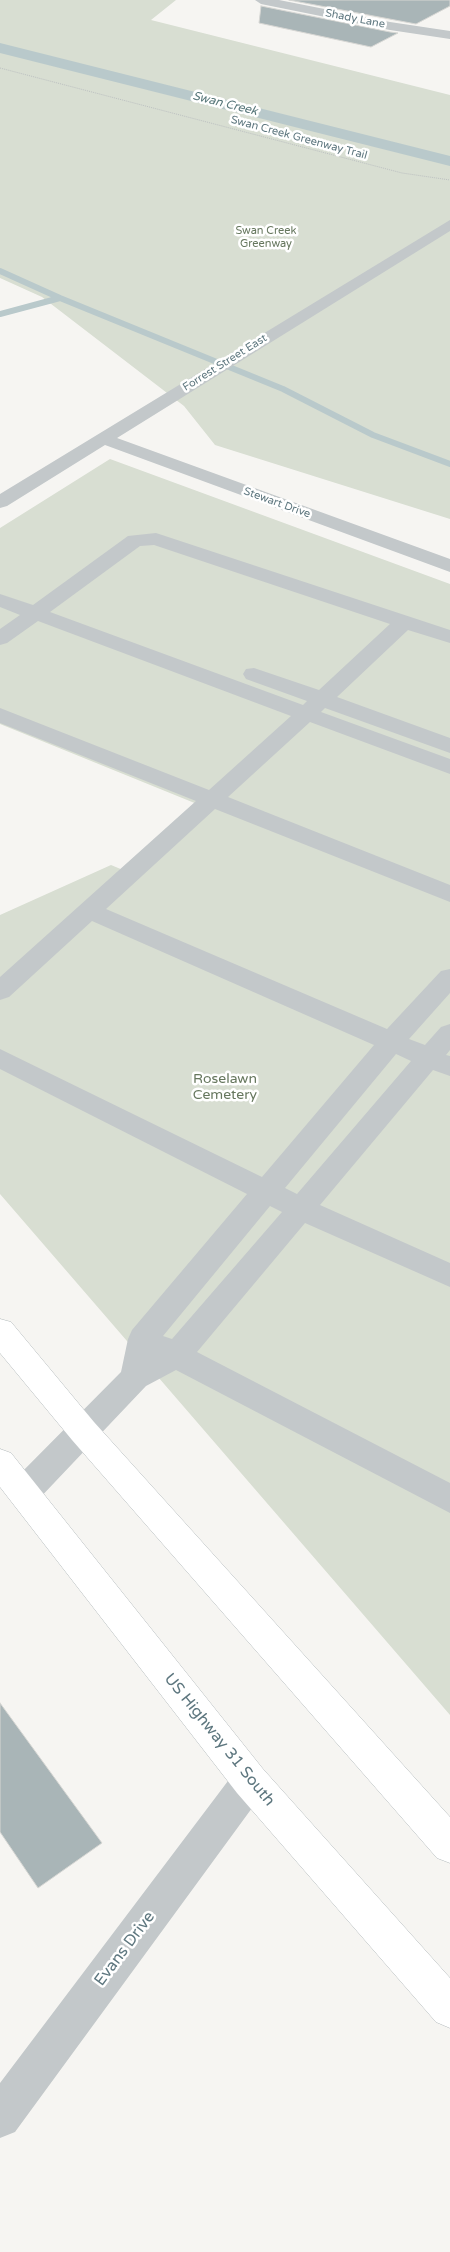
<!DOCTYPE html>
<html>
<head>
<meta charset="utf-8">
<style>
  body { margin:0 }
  canvas { display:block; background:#f6f5f2 }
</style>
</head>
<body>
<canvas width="450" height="2252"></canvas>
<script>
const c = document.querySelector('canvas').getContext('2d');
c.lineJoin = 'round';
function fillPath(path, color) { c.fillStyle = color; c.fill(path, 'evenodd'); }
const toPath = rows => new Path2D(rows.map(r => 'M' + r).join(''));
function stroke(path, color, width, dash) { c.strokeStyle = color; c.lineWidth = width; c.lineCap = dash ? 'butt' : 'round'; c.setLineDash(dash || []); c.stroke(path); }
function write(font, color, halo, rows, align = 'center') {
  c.font = font + ' "Varela Round",sans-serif'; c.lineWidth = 5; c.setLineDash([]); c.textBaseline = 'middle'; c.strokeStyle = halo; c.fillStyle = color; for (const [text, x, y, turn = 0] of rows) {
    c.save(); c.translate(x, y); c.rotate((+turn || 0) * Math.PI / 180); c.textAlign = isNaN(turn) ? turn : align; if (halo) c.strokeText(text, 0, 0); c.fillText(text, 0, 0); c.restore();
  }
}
fillPath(toPath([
  [0,0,176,0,151,20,450,95,450,519,215,445,184,406,42,297,0,278],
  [110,459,450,584,450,1715,0,1194,0,915,111,865,123,870,197,804,0,724,0,528]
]), '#d8ded2');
stroke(toPath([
  [0,271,60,298,283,389,373,435,450,464],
  [0,314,60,298]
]), '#b9c9cb', 6);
fillPath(toPath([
  [0,43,450,156,450,166,0,53,0,43]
]), '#b9c9cb');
const building = toPath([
  [289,0,450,0,450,6,416,24,289,0],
  [261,6,390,32,398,33,371,47,259,23,261,6],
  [0,1703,102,1843,38,1888,0,1832,0,1703]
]);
fillPath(building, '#a9b5b7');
stroke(building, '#d7d7d4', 1);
const major = toPath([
  [0,1319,11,1322,94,1422,450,1817,450,1863,437,1858,72,1440,0,1353,0,1319],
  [0,1449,11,1453,263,1769,450,1978,450,2028,436,2022,237,1793,0,1487,0,1449]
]);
stroke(major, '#b3babc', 1);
stroke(toPath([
  [0,68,402,173,450,180]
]), '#bcc0c1', 1, [1, 1]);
fillPath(toPath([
  [255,0,279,0,390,22,450,31,450,39,390,30,261,4,255,0],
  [450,220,450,231,117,438,450,559,450,572,105,445,7,506,0,508,0,494,450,220],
  [156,533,450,630,450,643,408,630,337,697,450,738,450,753,325,708,321,712,450,759,450,774,310,722,228,797,450,885,450,902,215,809,106,909,387,1029,441,971,450,969,450,993,409,1039,425,1045,441,1027,450,1024,450,1050,446,1055,450,1056,450,1076,433,1070,320,1205,450,1263,450,1287,305,1223,197,1352,450,1483,450,1513,176,1370,146,1386,36,1502,24,1506,12,1502,8,1492,12,1482,121,1372,128,1339,132,1330,247,1194,0,1069,0,1049,262,1177,374,1045,92,921,9,997,0,1000,0,977,196,801,0,723,0,708,209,790,291,716,38,621,7,643,0,645,0,629,20,615,0,607,0,594,33,605,128,536,156,533],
  [154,545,390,624,319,690,254,668,246,669,243,674,246,679,307,701,303,705,50,612,140,546,154,545],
  [396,1054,411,1061,297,1194,285,1188,396,1054],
  [270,1206,282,1212,172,1339,163,1336,270,1206],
  [250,1764,263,1769,268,1781,263,1793,15,2132,0,2138,0,2083,237,1769,250,1764]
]), '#c3c8ca');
fillPath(major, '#fff');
write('11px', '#5e777f', '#fff', [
  ["Shady Lane",355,19,11],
  ["Swan Creek Greenway Trail",299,138,15],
  ["Forrest Street East",225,363,-32],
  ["Stewart Drive",277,503,20]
]);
write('11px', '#66775e', '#fff', [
  ["Swan Creek",266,231],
  ["Greenway",266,244]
]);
write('italic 12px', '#59787b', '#fff', [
  ["Swan Creek",225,104,14]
]);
write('14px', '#66775e', '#fff', [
  ["Roselawn",225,1079],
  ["Cemetery",225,1095]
]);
write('16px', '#5e777f', '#fff', [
  ["US Highway 31 South",219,1740,51],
  ["Evans Drive",125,1949,-53]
]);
</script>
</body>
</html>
